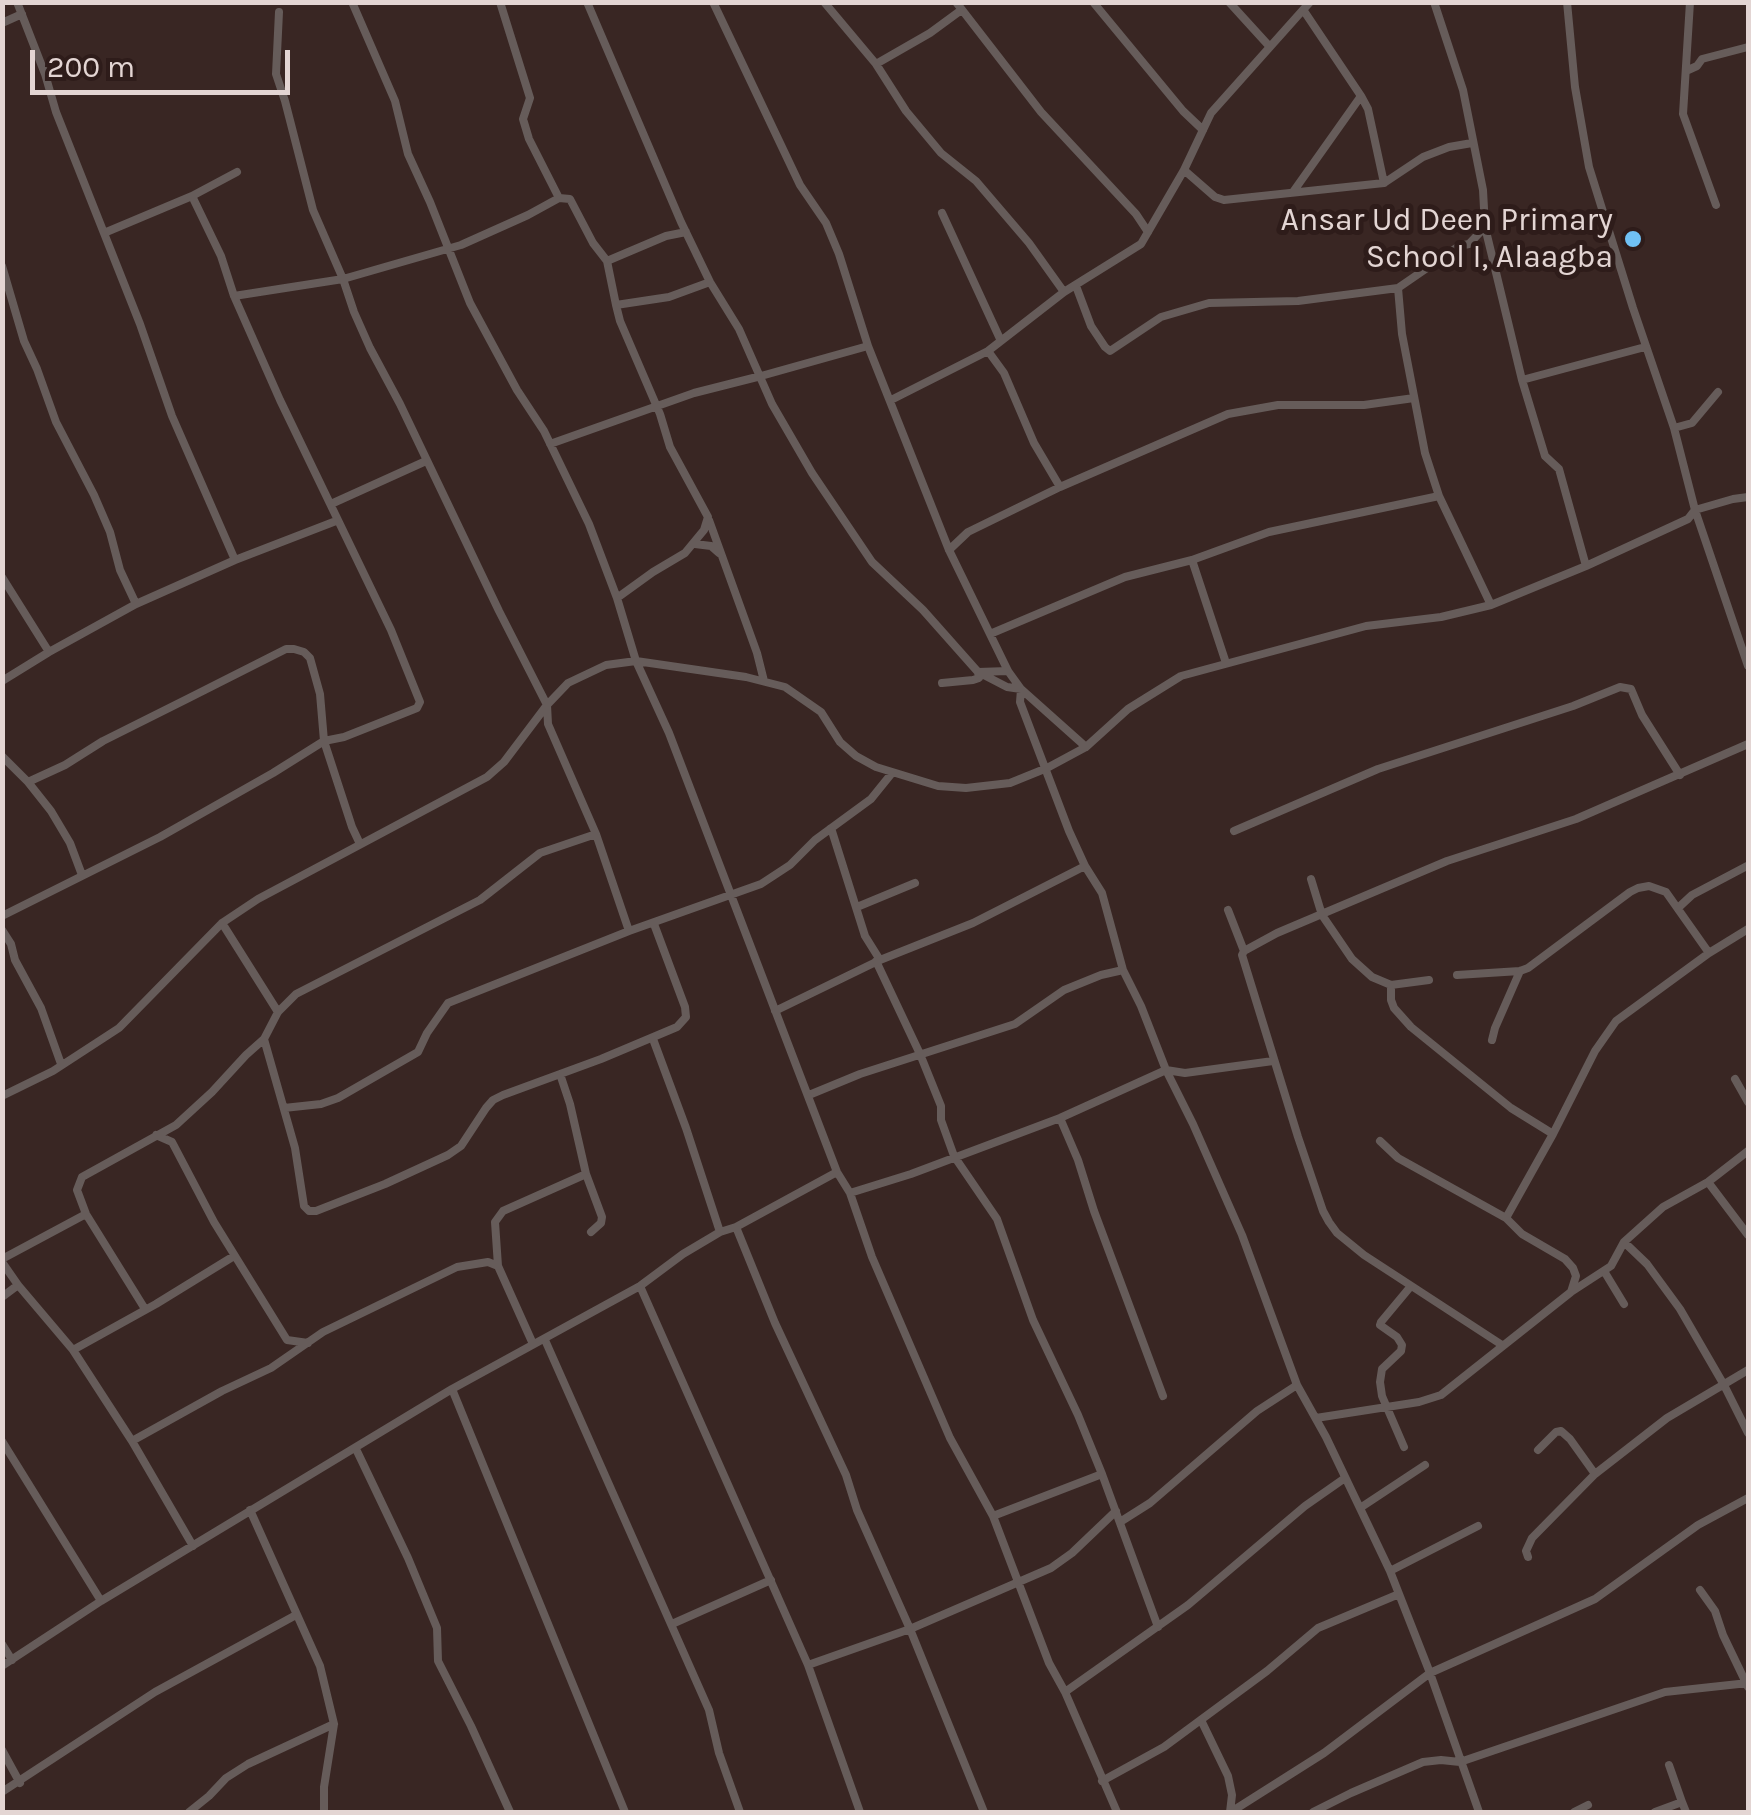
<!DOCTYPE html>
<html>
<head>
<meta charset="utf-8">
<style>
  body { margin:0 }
  #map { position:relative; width:1751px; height:1815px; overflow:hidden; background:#392623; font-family:Karla,sans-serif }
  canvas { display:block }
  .frame { position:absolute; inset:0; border:5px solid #e3d5d3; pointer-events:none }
  .scale { position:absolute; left:30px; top:50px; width:260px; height:45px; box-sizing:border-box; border:5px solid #e3d5d3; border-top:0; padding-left:12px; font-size:30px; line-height:35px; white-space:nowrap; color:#e3d5d3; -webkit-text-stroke:8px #2e1c1a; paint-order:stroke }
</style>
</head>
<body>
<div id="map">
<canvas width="1751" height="1815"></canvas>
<div class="frame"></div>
<div class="scale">200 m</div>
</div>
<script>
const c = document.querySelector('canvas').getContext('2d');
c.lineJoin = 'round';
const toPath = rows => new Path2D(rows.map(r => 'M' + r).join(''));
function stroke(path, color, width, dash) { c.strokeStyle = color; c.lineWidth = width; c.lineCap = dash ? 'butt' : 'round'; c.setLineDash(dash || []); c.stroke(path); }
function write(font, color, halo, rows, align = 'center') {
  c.font = font + ' Karla,sans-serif'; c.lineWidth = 10; c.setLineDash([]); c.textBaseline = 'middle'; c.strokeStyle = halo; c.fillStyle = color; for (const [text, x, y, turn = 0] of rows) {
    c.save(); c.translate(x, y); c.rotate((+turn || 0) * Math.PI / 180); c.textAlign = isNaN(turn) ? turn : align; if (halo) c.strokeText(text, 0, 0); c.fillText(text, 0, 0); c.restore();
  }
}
stroke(toPath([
  [17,2,45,74,56,112,140,324,172,416,235,560],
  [352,2,395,101,408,154,430,202,470,303,517,390,544,431,589,524,617,598,636,661,669,733,837,1172,850,1193,872,1257,950,1438,993,1516,1049,1663,1065,1692,1117,1812],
  [500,2,530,98,523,119,529,139,559,198,570,199,593,243,607,261,616,305],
  [587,2,681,222,710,282,739,329,772,404,812,473,872,562,923,610,978,672,1007,687,1021,689,1086,747],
  [713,2,800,185,826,223,839,254,868,346,949,550,1008,671,1021,689,1020,702,1069,831,1085,866,1102,893,1123,970,1141,1006,1166,1070,1193,1124,1242,1235,1297,1385,1326,1437,1390,1571,1430,1673,1479,1812],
  [824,2,876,64,906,111,941,153,976,181,1029,243,1064,292],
  [956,2,1041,112,1136,214,1148,232],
  [1093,2,1183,111,1203,130],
  [1229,2,1270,47],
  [1567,2,1575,87,1589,167,1633,308,1674,428,1695,510,1748,666],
  [1690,2,1683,114,1716,205],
  [1304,11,1361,96,1368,109,1384,183],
  [279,12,276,74,285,101,313,210,343,279,354,312,370,348,400,404,499,611,547,705,548,724,596,834,629,931],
  [2,23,22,14],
  [876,64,930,33,960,11],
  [1686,71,1697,66,1702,59,1748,47],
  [1184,170,1215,197,1224,200,1384,183,1423,157,1449,147,1472,143],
  [1293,192,1361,96],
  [192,196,237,172],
  [942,213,1001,341],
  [1485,227,1522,380,1545,456,1559,469,1586,566],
  [607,261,666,236,686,232],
  [2,266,24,341,37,369,56,422,94,495,110,532,120,570,136,604],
  [1076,286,1091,326,1105,347,1110,351,1161,317,1209,303,1298,301,1398,288,1402,334,1425,453,1439,496,1491,605],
  [1398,288,1459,246,1469,244,1485,227,1483,190,1463,90,1434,2],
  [234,296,343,279,461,245,528,215,559,198],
  [988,351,1004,373,1034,443,1060,487],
  [1522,380,1645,347],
  [891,400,988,351,1064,292,1141,244,1184,170,1211,113,1310,2],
  [1674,428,1692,423,1718,392],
  [550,444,694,393,761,376,868,346],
  [331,504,426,461],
  [709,520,757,653,764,681],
  [695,544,711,546,719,553],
  [949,550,968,532,1060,487,1228,414,1278,405,1364,405,1414,398],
  [1192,560,1226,663],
  [2,577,49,652],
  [617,598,653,572,685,553,704,530,708,517,670,447,660,414,620,321,616,305,669,297,710,282],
  [990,634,1125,577,1192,560,1269,532,1439,496],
  [2,681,49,652,136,604,235,560,336,521],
  [942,683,973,680,979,678,978,672,1008,671],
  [2,756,28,782,51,811,70,843,82,875],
  [28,782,65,765,103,741,189,698,286,649,294,649,304,652,310,658,320,694,324,741,352,827,360,844],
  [831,828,865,936,880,960],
  [1234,831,1378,769,1573,706,1620,687,1631,689,1642,715,1680,775],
  [1311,879,1322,915,1352,959,1372,977,1391,985,1429,980],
  [857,907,915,883],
  [1678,908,1692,895,1747,866],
  [1228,910,1244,951],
  [2,916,160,837,273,773,324,741,344,737,397,716,417,708,420,702,391,630,280,400,234,296,221,256,192,196,104,233],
  [222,923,278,1012],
  [2,930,11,944,15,960,41,1008,61,1064],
  [876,961,920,1054,941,1106,941,1120,954,1156,997,1219,1033,1320,1078,1415,1102,1474,1158,1627],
  [1457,975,1520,971,1528,968,1630,892,1638,888,1649,886,1666,892,1709,953],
  [1391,985,1391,1000,1394,1008,1411,1027,1511,1108,1553,1134],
  [775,1011,880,960,973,923,1085,866],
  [264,1039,295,1148,304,1206,309,1211,316,1211,385,1184,448,1155,461,1146,486,1108,493,1100,503,1095,601,1059,677,1027,686,1017,685,1007,654,924],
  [653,1039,686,1128,720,1232],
  [1492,1040,1495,1028,1520,971],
  [560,1074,570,1104,586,1174,602,1217,601,1223,591,1232],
  [1735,1079,1748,1102],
  [809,1095,860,1074,1015,1024,1064,990,1101,975,1123,970],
  [2,1096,53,1071,119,1028,222,923,258,899,487,777,504,762,547,705,568,683,606,665,636,661,746,677,785,687,821,712,840,742,856,756,876,767,938,786,966,788,1010,783,1047,768,1086,747,1128,709,1181,676,1366,626,1441,617,1491,605,1586,566,1688,519,1695,510,1733,499,1748,497],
  [284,1108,321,1104,338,1098,418,1052,427,1033,448,1003,629,931,761,884,790,865,815,840,871,799,892,773],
  [1060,1118,1078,1160,1094,1211,1163,1396],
  [156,1135,172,1142,214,1222,287,1340,308,1343],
  [1380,1141,1398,1158,1506,1218,1522,1234,1565,1259,1573,1268,1576,1276,1571,1292],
  [1708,1182,1748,1235],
  [850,1193,911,1174,1060,1118,1166,1070,1185,1073,1273,1061],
  [1506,1218,1553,1134,1595,1051,1616,1021,1709,953,1748,929],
  [736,1227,775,1323,846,1475,857,1510,910,1629,984,1812],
  [1624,1242,1647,1264,1680,1309,1724,1385,1748,1433],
  [2,1259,86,1214],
  [2,1262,18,1285,73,1350,132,1441,193,1546],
  [1604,1271,1624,1304],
  [640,1286,808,1665,860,1812],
  [2,1297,18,1285],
  [145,1309,86,1214,77,1190,82,1177,176,1125,212,1092,246,1055,264,1039,278,1012,296,994,480,900,540,853,596,834],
  [545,1340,709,1710,719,1753,740,1812],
  [533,1344,498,1266,495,1222,503,1211,586,1174],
  [1502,1345,1364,1255,1337,1233,1329,1222,1323,1211,1298,1137,1242,955,1244,951,1277,933,1447,861,1576,819,1748,744],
  [73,1350,156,1304,234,1256],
  [452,1389,625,1812],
  [1316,1418,1419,1402,1441,1395,1571,1292,1611,1266,1624,1242,1663,1207,1708,1182,1748,1151],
  [2,1441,101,1601],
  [132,1441,222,1391,271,1368,323,1332,457,1267,488,1262,498,1266],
  [1404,1447,1382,1396,1380,1382,1382,1369,1401,1351,1402,1345,1397,1337,1380,1325,1381,1322,1411,1286],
  [356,1449,408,1558,437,1628,438,1661,471,1726,510,1812],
  [1538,1450,1556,1432,1561,1431,1570,1439,1595,1474],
  [1360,1508,1425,1465],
  [250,1510,320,1666,334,1724,324,1787,324,1812],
  [993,1516,1102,1474],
  [1120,1522,1150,1503,1257,1411,1297,1385],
  [1528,1557,1526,1551,1532,1538,1595,1474,1667,1418,1748,1370],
  [1390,1571,1478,1526],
  [1700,1590,1715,1611,1723,1635,1748,1687],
  [672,1624,771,1580],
  [2,1644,12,1660],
  [808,1665,910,1629,1051,1568,1072,1553,1116,1511],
  [2,1666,101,1601,452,1389,640,1286,683,1254,720,1232,736,1227,837,1172],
  [1065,1692,1188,1605,1305,1506,1345,1478],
  [1201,1720,1228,1776,1232,1795,1230,1812],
  [2,1750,20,1783],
  [1669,1765,1682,1802],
  [1102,1781,1164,1747,1267,1671,1318,1628,1399,1594],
  [2,1792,155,1692,296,1615],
  [189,1812,209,1796,226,1778,248,1764,334,1724],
  [1231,1812,1324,1753,1430,1673,1595,1599,1698,1525,1748,1498],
  [1313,1812,1351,1793,1423,1762,1441,1760,1460,1762,1665,1692,1748,1683],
  [1574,1812,1588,1805],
  [1655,1812,1682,1802,1686,1812]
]), '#665c5a', 8);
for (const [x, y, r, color] of [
  [1633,239,10,"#70c1f4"]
]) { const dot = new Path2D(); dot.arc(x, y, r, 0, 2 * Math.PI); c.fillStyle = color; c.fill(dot); stroke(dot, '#2e1c1a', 4); }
write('32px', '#e3d5d3', '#2e1c1a', [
  ["Ansar Ud Deen Primary",1613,221],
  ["School I, Alaagba",1613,258]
], 'right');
</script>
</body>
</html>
